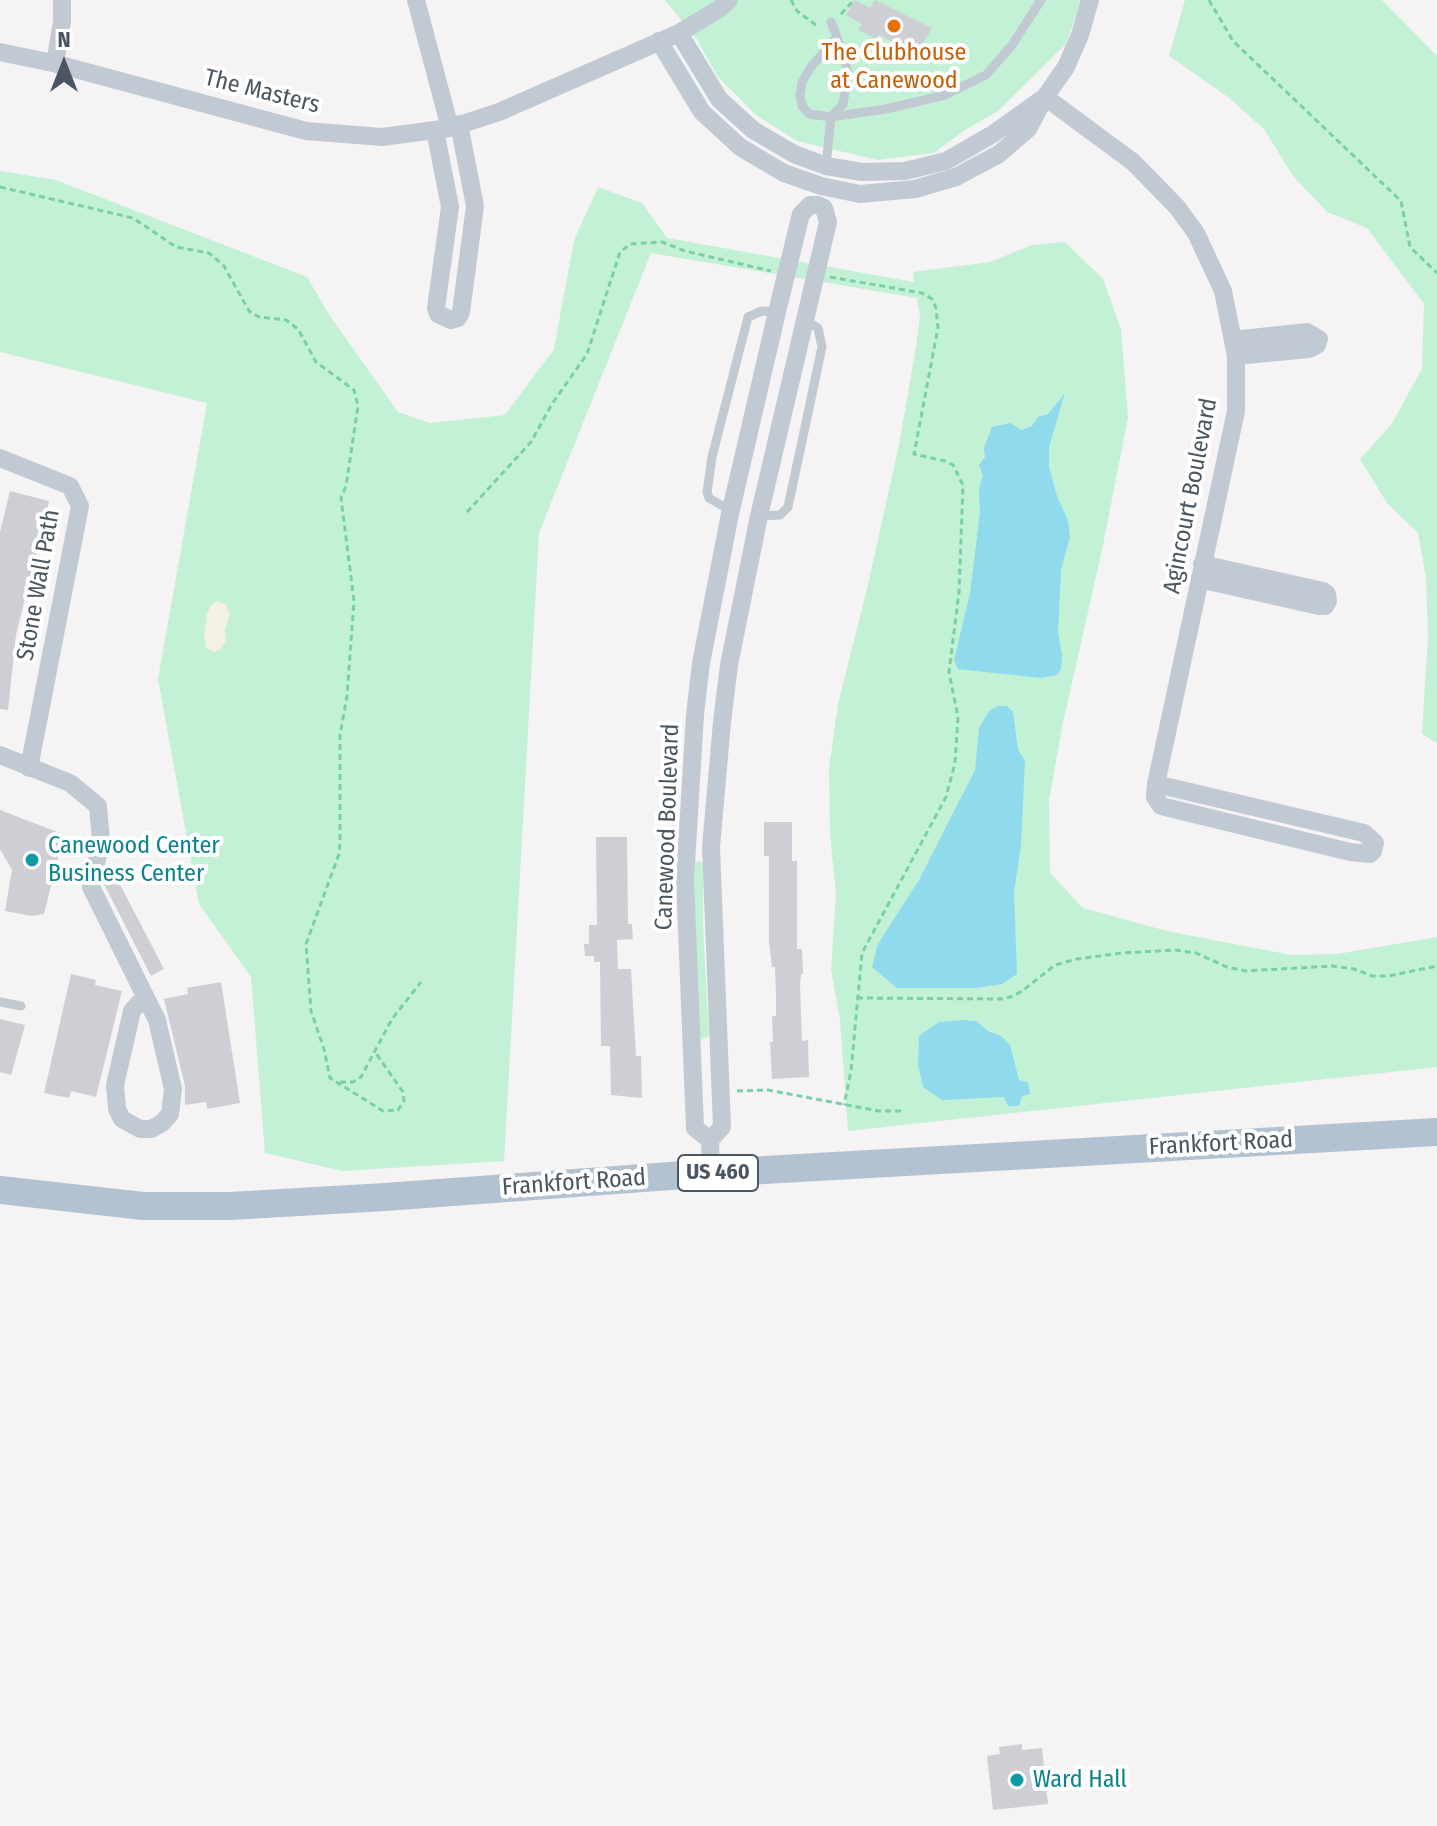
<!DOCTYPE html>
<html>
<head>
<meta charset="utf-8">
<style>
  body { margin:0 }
  #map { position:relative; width:1437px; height:1826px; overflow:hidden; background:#f5f3f3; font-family:"Fira Sans Condensed",sans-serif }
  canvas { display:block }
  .north { position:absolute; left:24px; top:24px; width:80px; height:80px; -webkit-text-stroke:6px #fff; paint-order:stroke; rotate:0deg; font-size:22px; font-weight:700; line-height:32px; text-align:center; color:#4a5661 }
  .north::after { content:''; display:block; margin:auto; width:28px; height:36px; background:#4a5661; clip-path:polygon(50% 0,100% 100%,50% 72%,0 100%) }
</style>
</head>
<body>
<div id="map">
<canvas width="1437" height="1826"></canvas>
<div class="north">N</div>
</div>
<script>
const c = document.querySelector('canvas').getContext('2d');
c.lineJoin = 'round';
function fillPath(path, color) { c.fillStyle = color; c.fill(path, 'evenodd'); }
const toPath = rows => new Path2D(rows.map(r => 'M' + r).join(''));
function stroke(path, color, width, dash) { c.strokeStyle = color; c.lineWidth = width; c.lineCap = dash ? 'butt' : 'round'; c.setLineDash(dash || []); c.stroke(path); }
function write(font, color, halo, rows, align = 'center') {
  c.font = font + ' "Fira Sans Condensed",sans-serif'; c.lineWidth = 8; c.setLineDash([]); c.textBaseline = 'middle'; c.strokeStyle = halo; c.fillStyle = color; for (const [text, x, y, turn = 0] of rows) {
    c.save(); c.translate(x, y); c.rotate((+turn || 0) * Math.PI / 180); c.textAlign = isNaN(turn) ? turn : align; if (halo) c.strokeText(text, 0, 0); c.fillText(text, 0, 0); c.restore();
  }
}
fillPath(toPath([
  [665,0,1081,0,1066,44,998,111,965,130,934,153,878,160,797,141,756,115,718,77,697,40],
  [1185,0,1382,0,1437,56,1437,743,1422,734,1428,636,1426,578,1418,533,1387,503,1360,459,1391,425,1422,369,1424,304,1367,228,1327,212,1293,176,1264,129,1228,97,1169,56],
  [0,171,56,180,307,277,328,313,398,412,430,423,505,415,554,349,574,240,598,187,642,203,667,238,914,282,913,272,990,262,1032,245,1065,242,1103,279,1121,329,1128,418,1102,550,1062,727,1049,801,1050,873,1083,908,1167,931,1291,955,1337,954,1437,937,1437,1067,848,1131,840,1020,831,970,836,893,830,834,829,769,838,704,867,589,899,445,916,347,920,316,917,298,651,253,539,533,504,1161,342,1171,265,1153,251,977,199,904,158,679,207,403,0,352],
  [699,861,703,863,703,925,709,1036,701,1040,698,1036,692,917,695,862]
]), '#c3f1d5');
fillPath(toPath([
  [217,601,226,605,230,614,225,629,226,641,222,648,214,652,206,648,204,634,207,614,211,605]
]), '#f5f0e5');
fillPath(toPath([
  [1065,393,1049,447,1049,467,1057,496,1068,521,1070,537,1061,570,1058,632,1062,655,1061,669,1057,675,1041,678,958,669,954,660,970,593,980,512,979,489,983,475,979,465,985,457,984,448,992,427,1010,423,1022,430,1032,426,1038,417,1048,414],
  [998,706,1007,706,1013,712,1018,749,1025,761,1021,846,1014,892,1017,974,1002,984,976,988,897,988,872,967,878,944,919,880,975,770,979,728,989,711],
  [962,1020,976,1021,988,1031,1001,1036,1010,1045,1019,1080,1028,1082,1030,1094,1022,1096,1019,1106,1008,1106,1004,1097,942,1100,923,1087,918,1065,919,1036,939,1022]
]), '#90daee');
fillPath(toPath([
  [855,0,870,8,875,0,932,28,916,56,878,34,876,39,858,30,862,24,846,15],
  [10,491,49,501,16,635,8,710,0,709,0,532],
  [0,810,60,833,63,838,44,914,32,916,5,911,12,870,0,849],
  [764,822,792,822,792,861,797,861,797,949,802,949,803,974,801,974,800,985,802,1041,808,1040,809,1077,772,1079,770,1042,773,1042,772,1016,776,1016,776,996,775,967,772,967,769,942,769,856,764,856],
  [596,837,627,837,628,924,632,924,633,939,617,940,618,969,631,969,636,1056,641,1056,642,1098,611,1095,610,1046,601,1046,600,962,594,962,594,956,585,956,584,944,589,944,589,925,597,925],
  [115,875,164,969,151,976,104,884,105,880],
  [71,974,96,980,95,985,122,991,96,1097,71,1091,69,1098,44,1093],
  [221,982,240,1103,207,1109,206,1102,185,1105,185,1086,164,999,188,994,187,988],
  [0,1019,25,1025,11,1075,0,1072],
  [1022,1744,1022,1750,1042,1748,1048,1804,993,1810,987,1756,1000,1754,999,1747]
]), '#cdcfd5');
stroke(toPath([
  [791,0,797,11,816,25,820,24],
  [1209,0,1233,41,1401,201,1410,247,1437,273],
  [841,14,854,0],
  [0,187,133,218,176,247,209,253,224,266,249,311,259,317,286,320,298,329,316,362,354,390,358,406,346,486,341,498,354,601,347,696,340,735,340,842,339,854,306,944,311,1011,324,1049,330,1078,383,1111,398,1110,404,1101,403,1092,375,1052],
  [830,277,922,293,932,299,936,308,938,328,914,454,945,461,953,465,963,485,959,592,949,672,958,717,955,763,946,797,862,953,851,1071,844,1105],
  [467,512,531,442,552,404,587,354,620,252,630,244,662,242,685,251,771,271],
  [857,998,1002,999,1014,996,1026,988,1055,965,1077,959,1122,953,1175,950,1196,953,1227,967,1246,971,1332,966,1354,969,1372,976,1388,976,1437,966],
  [340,1082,353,1082,361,1077,392,1019,421,982],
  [737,1091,768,1090,879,1111,905,1111]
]), '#7ad0a6', 3, [6, 4]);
stroke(toPath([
  [831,22,837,37,811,67,802,82,800,95,802,106,809,114,831,117,843,104,848,72,837,37],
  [826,166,831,117,886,109,945,95,986,75,1012,45,1041,0],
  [731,511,709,498,707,492,712,457,748,317,762,311,777,312],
  [759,516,780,515,788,507,822,347,818,328,805,320],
  [0,1002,21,1006]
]), '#c1cad2', 9);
stroke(toPath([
  [416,0,450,128],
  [679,33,719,99,753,130,794,154,826,166,862,172,905,171,946,161,993,134,1042,99],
  [659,41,702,112,740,147,784,173,821,186,860,194,915,189,956,177,999,154,1028,129,1045,97,1066,67,1080,35,1090,0],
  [0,52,53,63,306,131,382,137,450,128,499,112,679,33,719,9,729,0],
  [55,63,62,22,62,0],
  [1045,97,1133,162,1177,207,1196,233,1223,291,1236,356,1236,411,1156,784],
  [435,130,450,207,436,308,438,314,451,320,458,318,461,312,475,206,459,124],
  [1233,340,1307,332,1319,339,1317,345,1309,349,1236,356],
  [0,458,70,486,80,506,29,768],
  [1199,579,1319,606,1325,606,1328,601,1327,594,1323,591,1202,564],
  [0,755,70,783,98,806,101,841,91,887,147,1000],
  [1156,784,1364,833,1375,843,1373,851,1370,854,1350,852,1161,806,1155,797,1156,784],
  [147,1000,157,1020,173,1089,170,1114,162,1123,151,1129,140,1129,122,1119,117,1109,115,1085,132,1011,138,1004,147,1000],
  [710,1140,695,1128,685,880,695,715,701,663,730,514,777,312,801,214,810,205,818,205],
  [711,1173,710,1140,722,1127,711,847,722,722,729,665,759,516,828,222,824,208,818,205]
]), '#c1cad2', 18);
stroke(toPath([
  [0,1190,143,1206,230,1206,385,1197,711,1173,1437,1132]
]), '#b3c2d1', 28);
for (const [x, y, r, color] of [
  [894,26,8,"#e8710a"],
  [32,860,8,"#0f9aa8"],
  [1017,1780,8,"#0f9aa8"]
]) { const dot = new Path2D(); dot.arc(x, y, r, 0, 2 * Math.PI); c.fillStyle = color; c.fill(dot); stroke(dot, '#fff', 3); }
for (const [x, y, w] of [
  [718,1173,80]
]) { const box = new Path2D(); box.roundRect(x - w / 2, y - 18, w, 36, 6); c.fillStyle = '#fff'; c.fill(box); stroke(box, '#4a5661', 2); }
write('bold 22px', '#4a5661', null, [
  ["US 460",718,1173]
]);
write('24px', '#c56008', '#fff', [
  ["The Clubhouse",894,53],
  ["at Canewood",894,81]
]);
write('24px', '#4a5661', '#fff', [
  ["The Masters",262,92,14],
  ["Agincourt Boulevard",1191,496,-79],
  ["Stone Wall Path",39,585,-80],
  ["Canewood Boulevard",668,827,-88],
  ["Frankfort Road",1221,1144,-3],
  ["Frankfort Road",574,1183,-4]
]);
write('24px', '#0d838f', '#fff', [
  ["Canewood Center",48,846],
  ["Business Center",48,874],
  ["Ward Hall",1033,1780]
], 'left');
</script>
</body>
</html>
